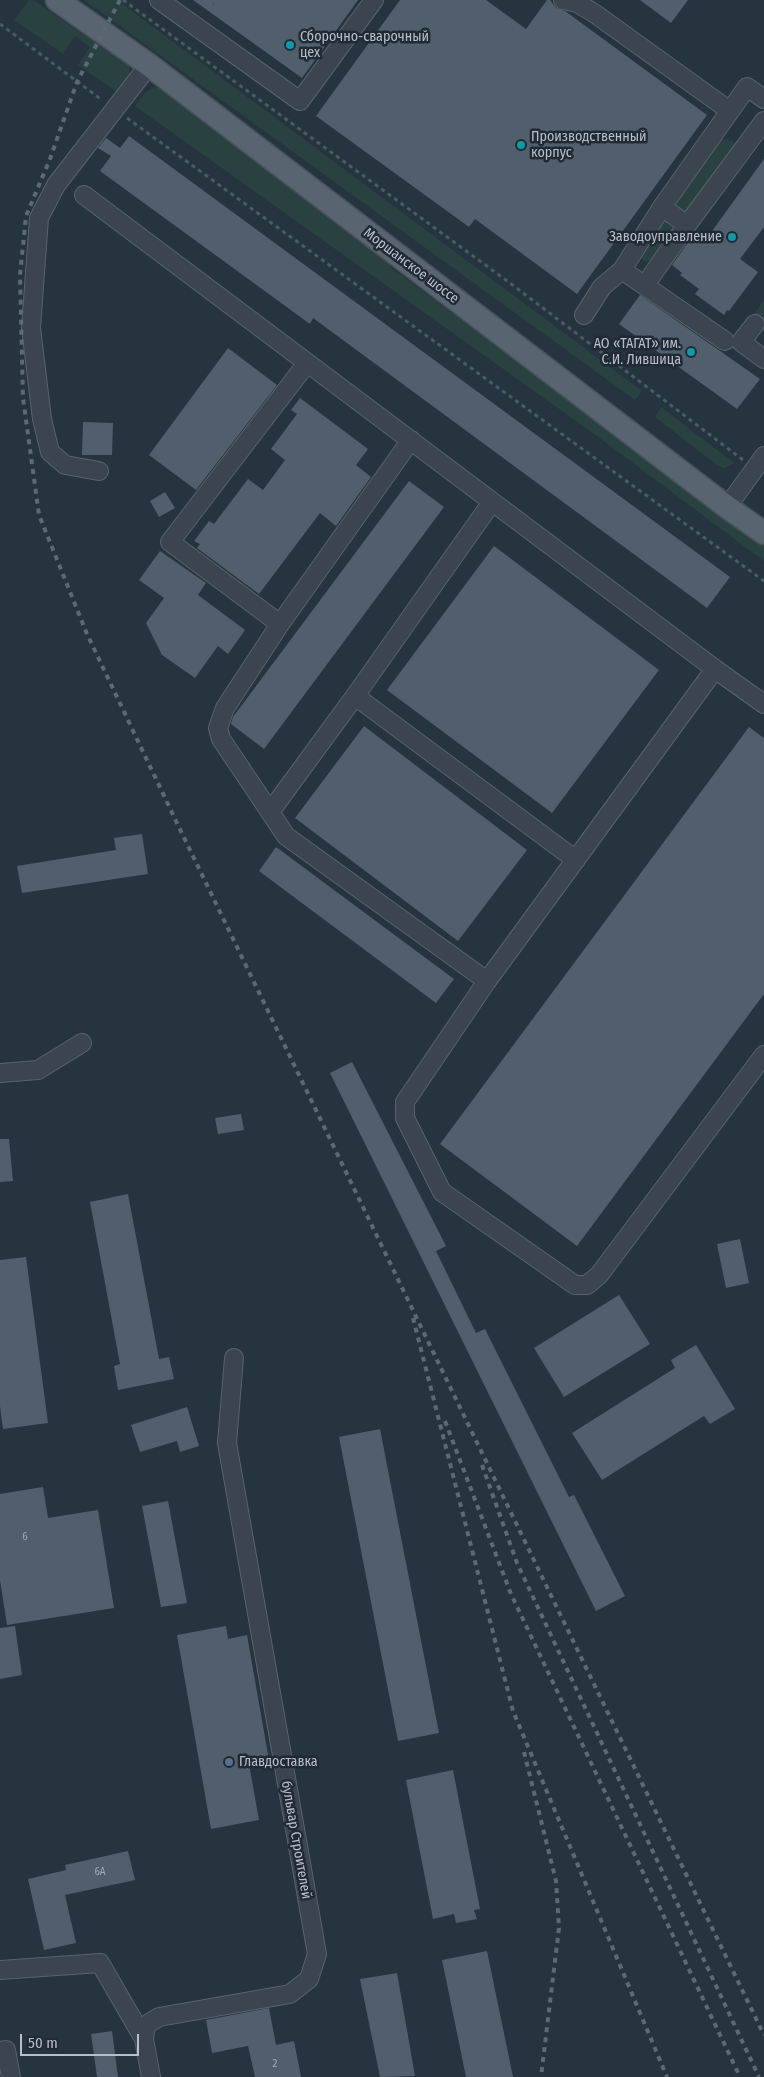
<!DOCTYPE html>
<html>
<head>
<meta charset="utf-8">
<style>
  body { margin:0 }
  #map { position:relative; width:764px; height:2077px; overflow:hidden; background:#26343f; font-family:"Fira Sans Condensed",sans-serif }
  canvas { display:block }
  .scale { position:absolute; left:20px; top:2034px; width:119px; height:22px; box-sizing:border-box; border:2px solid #b7c0ca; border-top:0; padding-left:6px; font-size:15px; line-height:18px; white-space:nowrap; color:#b7c0ca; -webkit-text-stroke:4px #1f2a34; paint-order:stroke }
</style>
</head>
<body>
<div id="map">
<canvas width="764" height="2077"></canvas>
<div class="scale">50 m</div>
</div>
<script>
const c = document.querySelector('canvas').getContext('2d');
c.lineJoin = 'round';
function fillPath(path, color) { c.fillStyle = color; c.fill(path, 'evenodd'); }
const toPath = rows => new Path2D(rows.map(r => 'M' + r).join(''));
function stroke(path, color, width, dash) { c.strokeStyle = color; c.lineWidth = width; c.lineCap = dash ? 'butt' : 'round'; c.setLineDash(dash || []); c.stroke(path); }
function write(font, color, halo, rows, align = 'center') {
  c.font = font + ' "Fira Sans Condensed",sans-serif'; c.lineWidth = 5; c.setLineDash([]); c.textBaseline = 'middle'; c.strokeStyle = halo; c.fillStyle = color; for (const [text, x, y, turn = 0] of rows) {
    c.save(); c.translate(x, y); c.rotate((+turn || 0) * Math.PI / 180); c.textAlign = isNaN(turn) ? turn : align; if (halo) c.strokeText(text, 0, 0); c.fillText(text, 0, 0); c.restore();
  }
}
fillPath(toPath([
  [29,0,35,1,129,66,130,73,117,92,78,65,90,47,75,36,63,54,14,20],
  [84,0,117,0,642,391,635,400],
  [154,87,160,88,392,259,390,267,751,535,764,534,764,561,597,436,135,106,145,93],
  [725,139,734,142,736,146,686,214,675,207,675,203,720,141],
  [665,220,672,224,673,233,652,260,644,262,639,255,661,221],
  [764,300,764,322,754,314],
  [661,407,734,463,725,468,717,465,655,417]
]), '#294241');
fillPath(toPath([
  [193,0,358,0,302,78],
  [400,0,486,0,526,29,547,0,550,0,556,8,565,11,707,115,577,294,475,219,469,227,316,116],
  [640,0,688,0,671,23],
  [129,136,730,577,707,608,313,318,310,324,100,171,111,156,98,148,106,138,120,148],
  [764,159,764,227,740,259,758,272,729,311,727,310,724,315,695,294,699,289,680,275,682,273,672,265,696,231,707,238],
  [640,295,760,379,737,409,619,324],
  [228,348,277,385,196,490,149,455],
  [300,398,368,449,356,465,371,477,336,526,320,513,259,594,197,548,200,544,194,541,209,521,214,524,248,479,263,490,285,460,271,449,297,414,291,410],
  [83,422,113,423,112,455,82,455],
  [409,481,444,507,264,749,231,724,233,717],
  [165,492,175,508,159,517,150,501],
  [494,546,659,670,552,813,387,690],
  [160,551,206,583,198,595,245,630,228,654,218,646,195,678,162,655,146,623,164,598,139,580],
  [364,726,527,850,458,941,295,818],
  [749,727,764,738,764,994,577,1246,440,1144],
  [142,834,148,874,22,893,17,866,116,850,114,838],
  [276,847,454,979,436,1003,259,871],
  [352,1062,446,1246,436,1251,476,1333,485,1329,569,1497,574,1495,625,1596,596,1611,330,1073],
  [241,1114,244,1130,218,1134,215,1118],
  [0,1139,9,1139,13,1181,0,1182],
  [128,1194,159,1359,169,1357,174,1379,118,1390,114,1366,120,1364,90,1202],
  [740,1239,749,1283,726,1288,717,1244],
  [26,1257,48,1423,3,1429,0,1406,0,1260],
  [619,1295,650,1344,564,1397,534,1348],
  [696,1345,735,1409,710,1424,704,1416,602,1480,572,1433,675,1368,671,1360],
  [187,1407,199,1446,180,1452,177,1441,140,1452,131,1425],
  [380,1429,439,1733,398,1741,339,1437],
  [43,1487,48,1518,98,1510,114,1608,7,1625,0,1580,0,1494],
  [168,1501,187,1603,161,1607,142,1506],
  [15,1626,22,1675,0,1679,0,1628],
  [226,1626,228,1639,247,1635,269,1760,249,1764,259,1820,211,1829,177,1635],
  [453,1770,480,1909,474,1910,477,1919,456,1923,454,1914,433,1919,406,1780],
  [128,1851,135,1880,65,1895,76,1943,44,1950,28,1879,66,1870,65,1865],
  [487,1951,513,2077,466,2077,442,1960],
  [397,1973,415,2076,380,2077,360,1979],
  [269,2008,276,2045,294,2041,301,2077,255,2077,248,2046,212,2053,206,2020],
  [112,2031,118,2077,97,2077,91,2034]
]), '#515f6d');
const minor = toPath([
  [159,0,300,101,374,0],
  [563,0,577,3,594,13,730,111],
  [84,195,715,669,764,704],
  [662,207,687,225,764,121],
  [622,270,725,341],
  [645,285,687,225],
  [584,315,602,287,622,270,662,207,747,87,764,99],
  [755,324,741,342,764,359],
  [307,363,170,542,280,624,411,440],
  [99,471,65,465,50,452,42,419,31,328,39,218,56,185,149,65],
  [492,502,355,696,270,812,286,836,487,981,715,669],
  [727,507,764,456],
  [355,696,576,860],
  [270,812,221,739,218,728,225,708,280,624],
  [487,981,405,1102,405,1118,442,1192,575,1285,587,1285,599,1275,764,1055],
  [0,1073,38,1070,82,1043],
  [0,1970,100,1963,144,2039],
  [0,2051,6,2050,11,2077],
  [151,2077,144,2039,146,2025,159,2017,290,1994,309,1979,317,1954,227,1443,234,1358]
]);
const major = toPath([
  [57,0,149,65,727,507,764,533]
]);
stroke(minor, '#58636d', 20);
stroke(major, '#47515b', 25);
stroke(toPath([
  [123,0,510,283,743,460],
  [212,4,215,4],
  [0,24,102,100],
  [127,118,764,581]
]), '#485e5e', 3, [4, 4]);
stroke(minor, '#3a454f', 18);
stroke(major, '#58646f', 22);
stroke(toPath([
  [120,0,77,82,50,159,26,216,20,275,23,398,39,515,87,634,176,821,764,2035],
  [413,1318,513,1711,667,2077],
  [445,1421,511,1594,740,2077],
  [482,1465,517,1563,759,2077],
  [524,1752,556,1881,559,1928,541,2077]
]), '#5c6a76', 4, [5, 5]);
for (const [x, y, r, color] of [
  [290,45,5,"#0f9aa8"],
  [521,145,5,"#0f9aa8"],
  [732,237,5,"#0f9aa8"],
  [691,352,5,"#0f9aa8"],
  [229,1762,5,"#5c6f8a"]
]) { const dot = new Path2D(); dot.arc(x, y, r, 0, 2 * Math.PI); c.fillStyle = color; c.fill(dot); stroke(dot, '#1f2a34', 2); }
write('11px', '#9ea8b3', null, [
  ["6",25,1537],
  ["6А",100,1872],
  ["2",275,2064]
]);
write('14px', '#b7c0ca', '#1f2a34', [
  ["Сборочно-сварочный",300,37],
  ["цех",300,53],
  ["Производственный",531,137],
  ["корпус",531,153],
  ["Заводоуправление",722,237,"right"],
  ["АО «ТАГАТ» им.",681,344,"right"],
  ["С.И. Лившица",681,360,"right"],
  ["Главдоставка",239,1762]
], 'left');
write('14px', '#b7c0ca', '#1f2a34', [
  ["Моршанское шоссе",411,266,37],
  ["бульвар Строителей",296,1840,80]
]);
</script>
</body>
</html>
